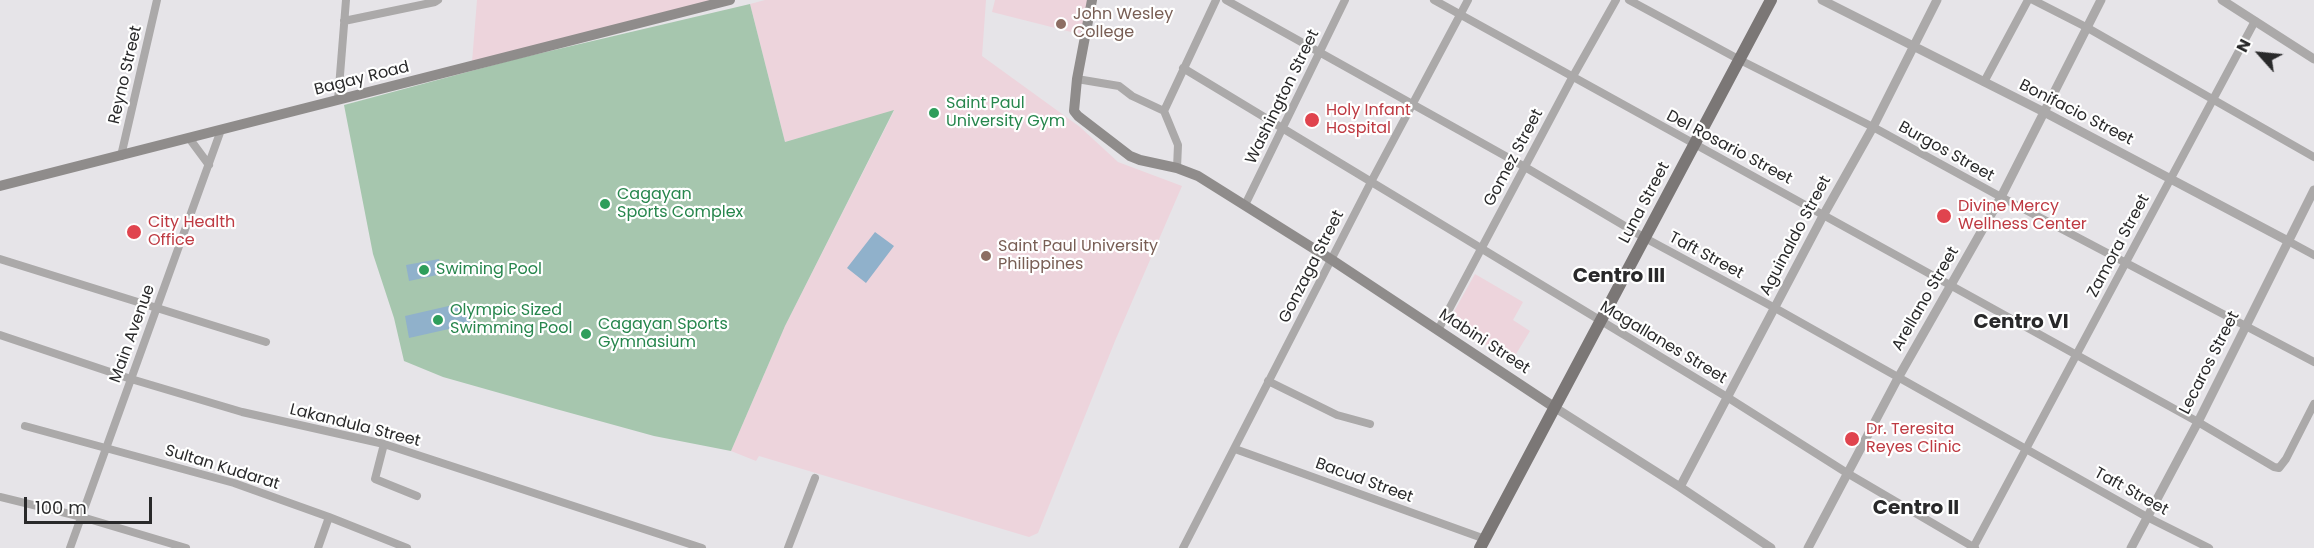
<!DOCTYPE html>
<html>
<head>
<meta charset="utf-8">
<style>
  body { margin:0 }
  #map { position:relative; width:2314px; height:548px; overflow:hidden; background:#e6e4e8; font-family:Poppins,sans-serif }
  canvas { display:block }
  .north { position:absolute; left:2230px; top:24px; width:60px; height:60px; -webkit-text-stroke:4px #fff; paint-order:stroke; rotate:297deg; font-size:16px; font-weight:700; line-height:24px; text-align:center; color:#29292a }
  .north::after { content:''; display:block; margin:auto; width:21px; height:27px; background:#29292a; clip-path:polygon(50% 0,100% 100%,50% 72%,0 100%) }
  .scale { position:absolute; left:24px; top:497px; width:128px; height:27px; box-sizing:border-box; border:3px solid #29292a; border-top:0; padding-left:8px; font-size:18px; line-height:21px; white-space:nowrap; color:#29292a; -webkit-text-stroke:4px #fff; paint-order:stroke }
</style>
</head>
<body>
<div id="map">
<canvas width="2314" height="548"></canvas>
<div class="north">N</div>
<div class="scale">100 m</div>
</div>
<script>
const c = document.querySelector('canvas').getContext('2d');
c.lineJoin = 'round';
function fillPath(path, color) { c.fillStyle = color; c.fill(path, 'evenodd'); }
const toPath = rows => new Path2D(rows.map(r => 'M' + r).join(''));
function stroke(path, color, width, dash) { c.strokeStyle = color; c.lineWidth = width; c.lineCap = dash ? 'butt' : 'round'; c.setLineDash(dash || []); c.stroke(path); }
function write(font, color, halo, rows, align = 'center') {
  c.font = font + ' Poppins,sans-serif'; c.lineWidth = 4.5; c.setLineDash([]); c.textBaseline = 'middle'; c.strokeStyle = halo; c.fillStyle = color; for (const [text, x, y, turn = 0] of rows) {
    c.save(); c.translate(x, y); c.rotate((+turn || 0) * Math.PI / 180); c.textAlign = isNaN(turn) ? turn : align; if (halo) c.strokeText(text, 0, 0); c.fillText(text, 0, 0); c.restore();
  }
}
fillPath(toPath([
  [477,0,715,0,472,62],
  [765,0,986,0,982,56,1080,127,1118,162,1182,186,1115,341,1038,533,1029,537,759,456,756,461,731,451,785,326,894,111,785,142,750,4],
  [995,0,1089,0,1083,35,992,12],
  [1475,274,1523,302,1513,320,1530,331,1513,359,1447,324]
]), '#edd4dc');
fillPath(toPath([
  [750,4,785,142,894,110,785,326,731,451,654,436,556,409,443,377,404,361,394,318,373,254,344,105,516,59]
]), '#a6c6ae');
fillPath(toPath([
  [875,232,894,246,866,283,847,268],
  [439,259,442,274,409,281,406,265],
  [466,302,471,324,409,338,405,316]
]), '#90b1cb');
stroke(toPath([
  [1226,0,1525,167,1645,238,1775,308,2147,517,2209,548],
  [1434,0,2198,422,2274,467,2279,468,2286,459,2314,404],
  [1629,0,1740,60,1873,127,2001,197,2314,362],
  [2033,0,2086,27,2314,157],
  [344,21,435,2,438,0],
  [1183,68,1727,397,1847,473,1975,548],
  [1077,79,1119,86,1132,96,1164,111],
  [1984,82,2028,0],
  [338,100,346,0],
  [189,138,209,165],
  [121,156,157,0],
  [1177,168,1178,145,1164,111,1216,0],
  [1245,205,1345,0],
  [2288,241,2314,255],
  [0,259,266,342],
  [1438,330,1572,78,1616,0],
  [0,335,131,379,242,412,384,444,702,548],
  [1268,381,1337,415,1370,424],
  [25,426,234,483,329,517,407,548],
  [384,444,375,479,417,496],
  [1235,449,1485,539],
  [0,497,82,517,186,548],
  [70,548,221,130],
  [318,548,329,517],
  [788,548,815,478],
  [1183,548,1371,182,1468,0],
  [1973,548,2255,21]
]), '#aba9a9', 8);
stroke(toPath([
  [1822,0,2044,112,2288,241],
  [2222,0,2314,59],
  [1554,407,1680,487,1771,548],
  [1680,487,1824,214,1873,127,1937,0],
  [1808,548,1898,378,2001,197,2101,0],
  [2131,548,2198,422,2314,190]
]), '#aba9a9', 9);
stroke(toPath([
  [1092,0,1077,79,1074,111,1078,116,1130,156,1140,160,1177,168,1198,176,1332,260,1554,407],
  [0,186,730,0]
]), '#8f8c8b', 10);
stroke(toPath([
  [1480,548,1771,0]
]), '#7b7776', 12);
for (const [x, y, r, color] of [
  [1061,24,6,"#8d6e63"],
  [934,113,6,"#2e9e5b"],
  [1312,120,8,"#e0444e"],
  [605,204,6,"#2e9e5b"],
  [1944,216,8,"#e0444e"],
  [134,232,8,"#e0444e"],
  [986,256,6,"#8d6e63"],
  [424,270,6,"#2e9e5b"],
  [438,320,6,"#2e9e5b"],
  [586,334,6,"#2e9e5b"],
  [1852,439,8,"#e0444e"]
]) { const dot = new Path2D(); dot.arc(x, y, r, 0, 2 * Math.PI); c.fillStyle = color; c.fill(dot); stroke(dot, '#fff', 2); }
write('16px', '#785e54', '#fff', [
  ["John Wesley",1073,15],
  ["College",1073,33],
  ["Saint Paul University",998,247],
  ["Philippines",998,265]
], 'left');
write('16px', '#29292a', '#fff', [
  ["Reyno Street",126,75,-77],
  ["Bagay Road",362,79,-14],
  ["Washington Street",1283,97,-64],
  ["Bonifacio Street",2076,113,27],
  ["Del Rosario Street",1729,148,28],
  ["Burgos Street",1946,152,29],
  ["Gomez Street",1514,158,-62],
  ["Luna Street",1645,203,-62],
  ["Aguinaldo Street",1796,236,-62],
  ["Zamora Street",2119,246,-62],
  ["Taft Street",1706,256,28],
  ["Gonzaga Street",1312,267,-63],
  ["Arellano Street",1926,299,-60],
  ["Main Avenue",133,334,-70],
  ["Mabini Street",1484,342,33],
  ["Magallanes Street",1663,343,31],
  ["Lecaros Street",2210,363,-63],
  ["Lakandula Street",355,426,14],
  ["Sultan Kudarat",222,468,17],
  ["Bacud Street",1364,481,20],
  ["Taft Street",2131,492,29]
]);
write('16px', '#27864d', '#fff', [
  ["Saint Paul",946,104],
  ["University Gym",946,122],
  ["Cagayan",617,195],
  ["Sports Complex",617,213],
  ["Swiming Pool",436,270],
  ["Olympic Sized",450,311],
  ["Swimming Pool",450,329],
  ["Cagayan Sports",598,325],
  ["Gymnasium",598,343]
], 'left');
write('16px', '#be3a42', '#fff', [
  ["Holy Infant",1326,111],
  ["Hospital",1326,129],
  ["Divine Mercy",1958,207],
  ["Wellness Center",1958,225],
  ["City Health",148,223],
  ["Office",148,241],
  ["Dr. Teresita",1866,430],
  ["Reyes Clinic",1866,448]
], 'left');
write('bold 20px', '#29292a', '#fff', [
  ["Centro III",1619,277],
  ["Centro VI",2021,323],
  ["Centro II",1916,509]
]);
</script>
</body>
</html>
